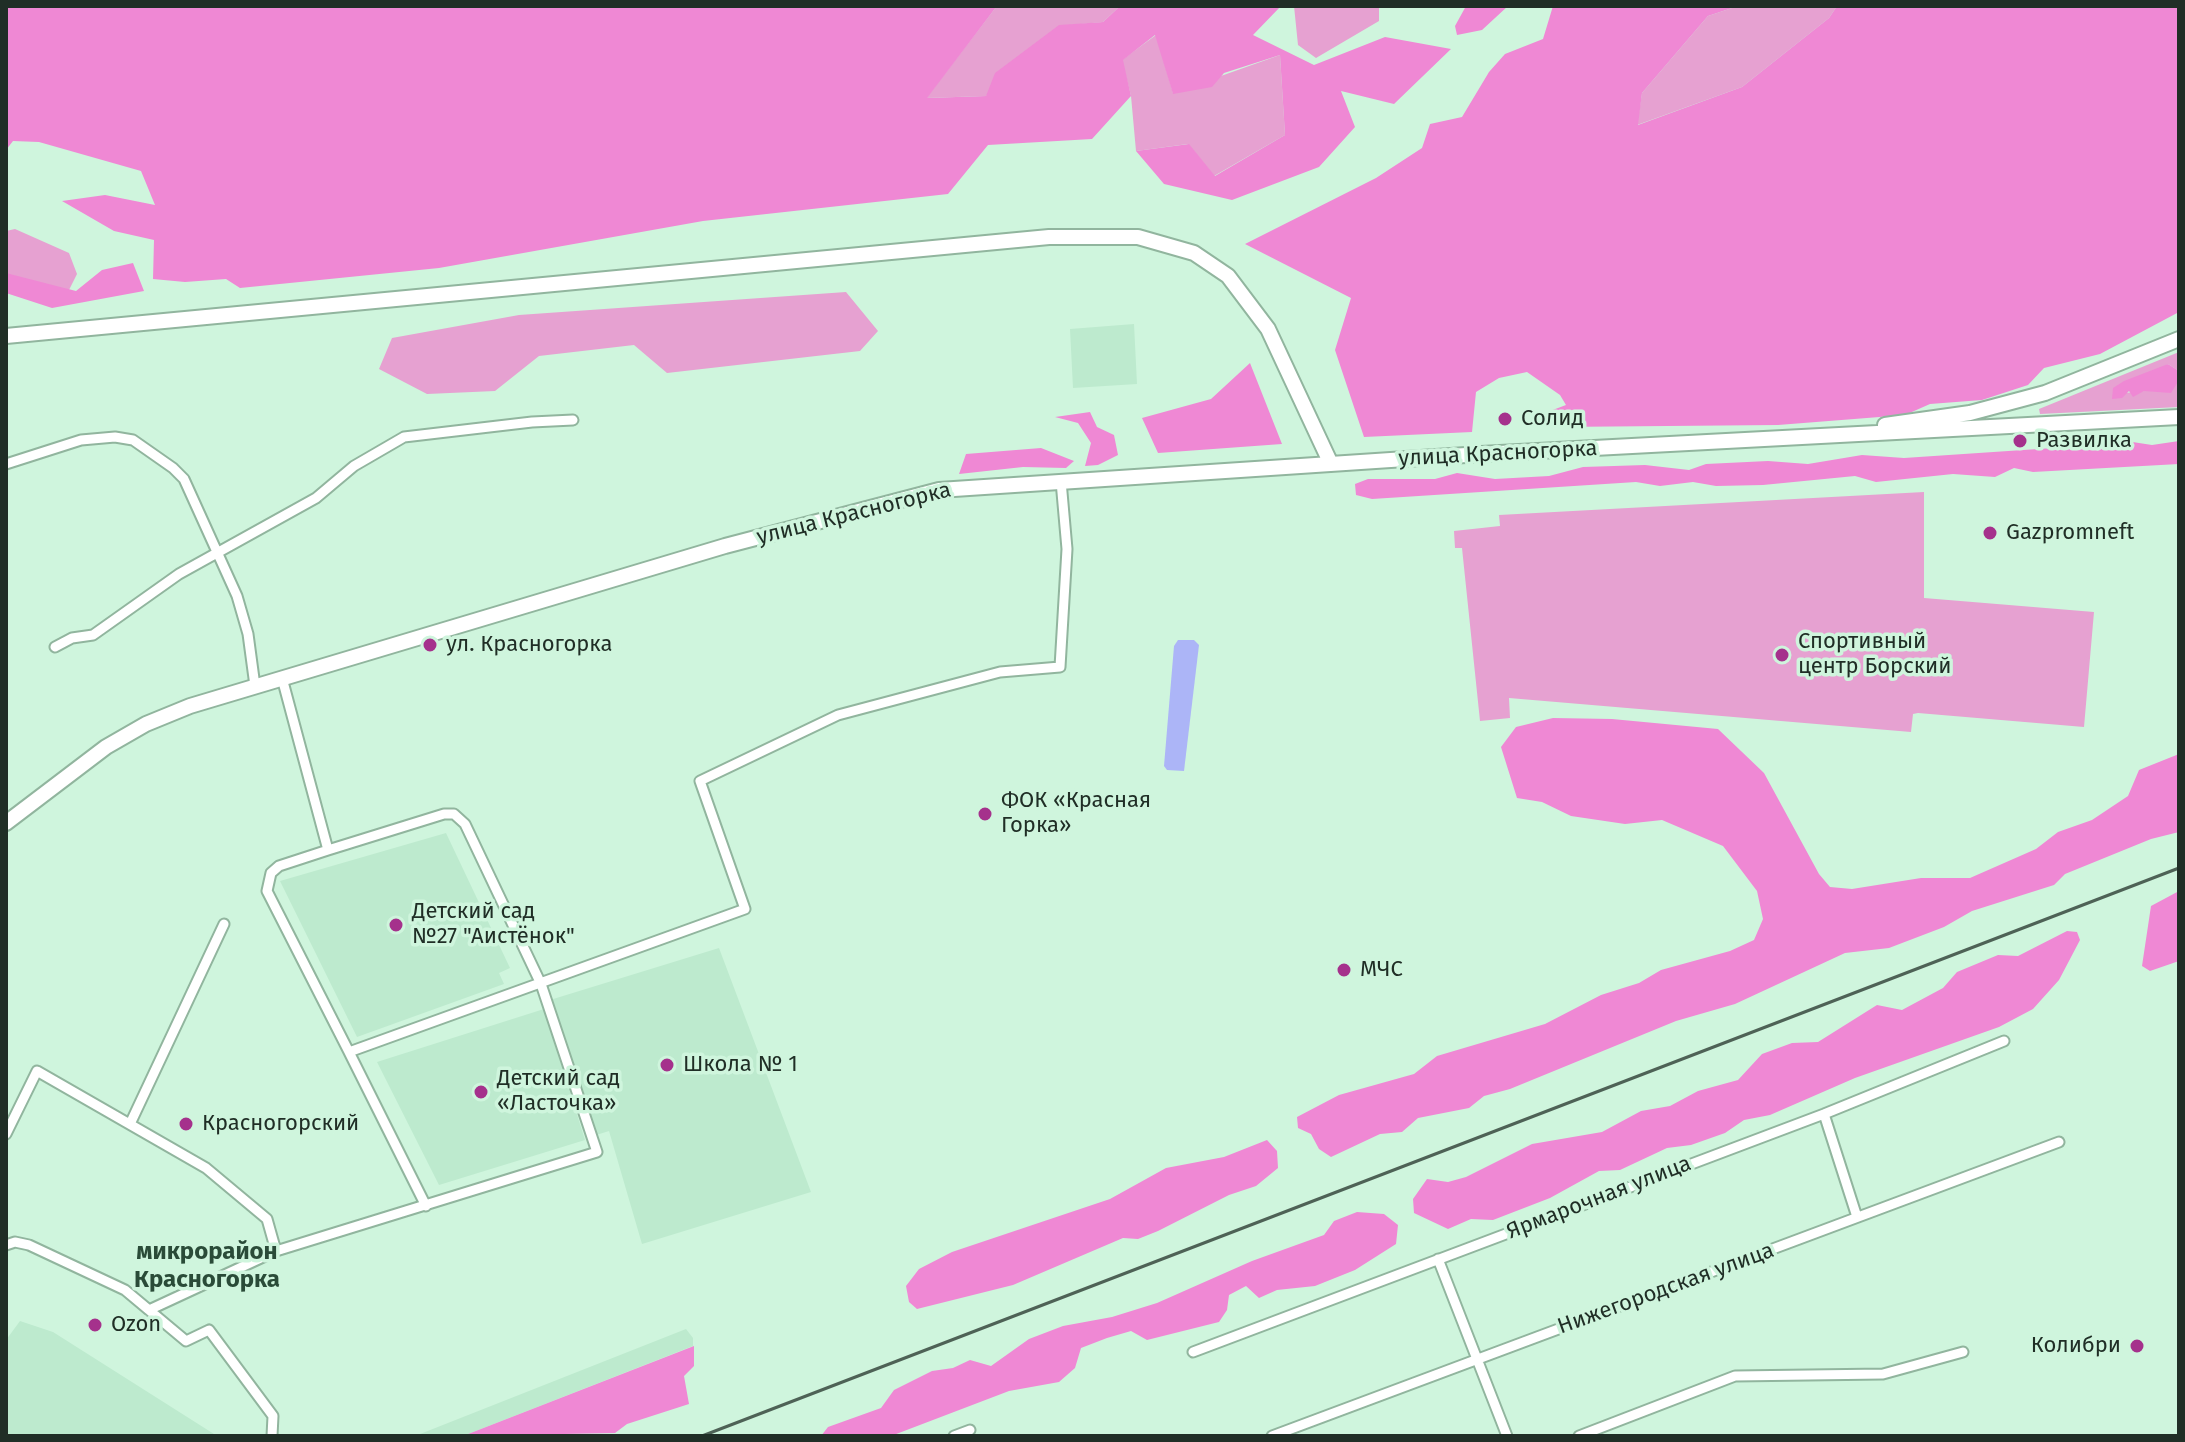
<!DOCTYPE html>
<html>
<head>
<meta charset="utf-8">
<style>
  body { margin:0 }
  #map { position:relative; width:2185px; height:1442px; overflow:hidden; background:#cff5dd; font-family:"Fira Sans",sans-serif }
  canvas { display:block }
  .frame { position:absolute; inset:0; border:8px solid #202e26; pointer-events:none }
</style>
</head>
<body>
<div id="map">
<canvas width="2185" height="1442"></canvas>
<div class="frame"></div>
</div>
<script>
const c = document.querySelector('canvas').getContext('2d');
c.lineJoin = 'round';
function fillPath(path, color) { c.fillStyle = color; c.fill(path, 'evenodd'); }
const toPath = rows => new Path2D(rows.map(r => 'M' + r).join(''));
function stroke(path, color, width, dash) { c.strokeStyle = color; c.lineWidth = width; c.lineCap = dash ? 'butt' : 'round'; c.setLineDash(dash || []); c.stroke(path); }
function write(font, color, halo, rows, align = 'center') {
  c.font = font + ' "Fira Sans",sans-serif'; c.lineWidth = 7; c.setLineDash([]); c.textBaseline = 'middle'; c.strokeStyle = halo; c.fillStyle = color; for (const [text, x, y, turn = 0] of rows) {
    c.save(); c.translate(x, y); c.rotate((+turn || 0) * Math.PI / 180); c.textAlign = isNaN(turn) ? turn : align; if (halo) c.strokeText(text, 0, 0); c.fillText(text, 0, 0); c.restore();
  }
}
fillPath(toPath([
  [1134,324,1137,384,1073,388,1070,329],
  [446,833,510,968,499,973,504,984,357,1037,280,881],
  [719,948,811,1192,642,1244,609,1131,593,1136,550,1000],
  [544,1009,585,1140,439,1185,377,1062],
  [20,1321,53,1332,214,1434,6,1436,6,1340],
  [686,1329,693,1338,693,1346,463,1436,415,1436]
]), '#bdeace');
fillPath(toPath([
  [997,6,1120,6,1103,22,1059,26,986,96,926,98],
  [1294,6,1379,6,1379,21,1316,58,1298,45],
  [1738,6,1837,6,1829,18,1742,87,1637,125,1642,93,1708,16],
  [1156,35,1173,93,1280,55,1285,135,1214,176,1188,144,1136,151,1131,96,1122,60],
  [15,229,69,253,77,274,64,300,6,278,6,231],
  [846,292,878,331,860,351,667,373,634,345,539,356,495,391,427,394,379,369,392,338,519,315],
  [2179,352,2179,407,2040,414,2039,409],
  [2168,364,2179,371,2144,391,2125,393],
  [1924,492,1924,598,2094,612,2084,727,1918,713,1913,714,1911,732,1509,698,1510,718,1480,721,1462,548,1455,548,1454,531,1500,526,1499,515]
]), '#e6a1d1');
fillPath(toPath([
  [6,6,997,6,927,98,986,96,995,73,1059,25,1103,22,1120,6,1281,6,1253,35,1314,65,1385,37,1451,49,1394,104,1341,91,1355,127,1319,167,1232,200,1164,184,1136,151,1189,144,1215,176,1285,135,1280,55,1224,73,1212,87,1173,94,1155,35,1123,60,1131,96,1092,139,988,145,948,194,703,221,439,268,240,288,226,279,185,282,153,279,154,240,114,231,62,201,105,195,155,205,141,171,39,142,13,141,6,150],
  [1466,6,1508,6,1482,30,1457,35,1455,26],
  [1553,6,1738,6,1708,16,1642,93,1638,125,1742,87,1829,18,1837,6,2179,6,2179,312,2100,354,2044,368,2028,385,1982,400,1930,404,1905,415,1778,425,1556,427,1546,420,1550,411,1566,405,1560,395,1527,372,1499,378,1476,392,1472,432,1364,437,1335,350,1351,298,1245,244,1376,178,1422,148,1430,124,1462,117,1489,72,1505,54,1543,39],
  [133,263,144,291,52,308,6,293,6,273,76,291,102,270],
  [1250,363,1282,444,1158,453,1142,418,1211,399],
  [2168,364,2179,371,2179,380,2171,393,2144,391,2133,397,2129,391,2122,398,2112,399,2113,388,2124,381],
  [1090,412,1097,427,1114,435,1118,455,1098,465,1085,466,1091,443,1078,423,1055,417],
  [2113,439,2152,445,2179,441,2179,464,2033,472,2014,468,1995,477,1953,474,1876,482,1855,476,1763,485,1716,486,1693,482,1660,486,1636,482,1372,499,1356,495,1355,484,1368,479,1435,479,1457,473,1495,479,1549,476,1583,467,1645,465,1689,470,1706,464,1768,461,1808,464,1862,455,1904,458,2068,447],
  [1041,448,1074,461,1066,468,1023,467,959,474,966,454],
  [1553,718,1612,719,1718,729,1764,773,1819,874,1830,887,1852,889,1921,878,1970,878,2036,849,2058,832,2092,820,2128,796,2139,770,2179,754,2179,832,2151,839,2065,874,2054,885,1972,911,1944,927,1889,948,1845,953,1735,1004,1676,1021,1510,1089,1484,1096,1469,1108,1418,1118,1402,1132,1380,1134,1331,1157,1319,1149,1311,1134,1298,1128,1297,1117,1339,1095,1414,1074,1437,1056,1545,1024,1601,995,1639,983,1661,970,1730,951,1754,940,1763,919,1757,891,1723,846,1662,820,1625,824,1571,816,1542,802,1517,798,1501,747,1516,727],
  [2179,891,2179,961,2150,971,2142,966,2151,906],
  [2067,931,2077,932,2080,940,2059,980,2033,1009,1999,1027,1855,1078,1770,1115,1744,1120,1725,1133,1691,1145,1667,1148,1620,1170,1599,1171,1550,1198,1493,1220,1471,1219,1448,1229,1414,1213,1413,1199,1427,1179,1448,1182,1466,1177,1532,1144,1602,1132,1641,1111,1670,1106,1698,1091,1738,1080,1762,1054,1792,1043,1818,1042,1877,1005,1902,1010,1943,988,1957,972,1998,955,2018,956],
  [1267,1140,1277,1151,1278,1168,1256,1186,1229,1195,1158,1231,1138,1239,1123,1238,1013,1285,917,1309,909,1302,906,1286,919,1269,952,1252,1110,1199,1166,1168,1224,1157],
  [1357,1212,1384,1214,1398,1225,1396,1244,1355,1270,1315,1286,1277,1290,1259,1298,1246,1286,1229,1295,1227,1310,1219,1322,1147,1340,1131,1331,1107,1338,1081,1348,1075,1368,1059,1382,1009,1391,891,1436,821,1436,828,1427,881,1408,894,1390,932,1371,953,1368,970,1360,991,1366,1029,1339,1063,1326,1112,1317,1157,1303,1252,1261,1324,1235,1334,1221],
  [694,1346,694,1366,684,1376,689,1404,627,1424,615,1433,463,1436]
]), '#ef88d4');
fillPath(toPath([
  [1178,640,1194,640,1199,645,1184,771,1167,770,1164,766,1174,646]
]), '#acb5f7');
const street = toPath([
  [6,464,81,440,115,437,133,440,173,468,184,479,237,596,248,634,255,686],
  [55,647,72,638,93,635,179,574,316,498,354,466,404,437,532,422,573,420],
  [282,678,328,850],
  [1824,1114,1857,1217],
  [130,1124,224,924],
  [6,1134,37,1071,206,1168,267,1219,276,1251],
  [426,1206,349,1052,745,909,700,781,838,715,1000,672,1060,667,1067,549,1061,481],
  [6,1245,15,1242,29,1245,125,1290,186,1341,209,1330,273,1416,272,1436],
  [1438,1259,1507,1436],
  [149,1310,276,1251,597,1152,541,984,465,824,454,814,444,814,328,850,279,866,271,873,267,891,349,1052],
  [1193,1352,1824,1114,2004,1041],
  [954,1436,970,1430],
  [1272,1436,2059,1142],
  [1579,1436,1735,1376,1883,1374,1963,1352]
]);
const secondary = toPath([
  [6,336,1049,237,1138,237,1194,253,1228,276,1268,329,1331,464],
  [1885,425,1970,413,2045,393,2179,339],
  [6,823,106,747,146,724,190,706,725,546,939,490,1481,454,2179,417]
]);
stroke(street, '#91b59e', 13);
stroke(secondary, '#91b59e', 18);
stroke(street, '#fff', 9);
stroke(secondary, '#fff', 14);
stroke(toPath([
  [702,1436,2179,868]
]), '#4e6256', 3);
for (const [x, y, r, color] of [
  [1505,419,8,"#a5318c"],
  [2020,441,8,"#a5318c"],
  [1990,533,8,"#a5318c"],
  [430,645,8,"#a5318c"],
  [1782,655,8,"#a5318c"],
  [985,814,8,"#a5318c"],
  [396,925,8,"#a5318c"],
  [1344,970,8,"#a5318c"],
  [667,1065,8,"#a5318c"],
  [481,1092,8,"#a5318c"],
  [186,1124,8,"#a5318c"],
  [95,1325,8,"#a5318c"],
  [2137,1346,8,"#a5318c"]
]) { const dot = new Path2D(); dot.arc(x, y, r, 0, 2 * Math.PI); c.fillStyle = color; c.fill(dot); stroke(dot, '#cff5dd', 3); }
write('22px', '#202e26', '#cff5dd', [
  ["Солид",1521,419],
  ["Развилка",2036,441],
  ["Gazpromneft",2006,533],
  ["Спортивный",1798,642],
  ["центр Борский",1798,667],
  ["ул. Красногорка",446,645],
  ["ФОК «Красная",1001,801],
  ["Горка»",1001,826],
  ["Детский сад",412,912],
  ["№27 \"Аистёнок\"",412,937],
  ["МЧС",1360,970],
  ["Школа № 1",683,1065],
  ["Детский сад",497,1079],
  ["«Ласточка»",497,1104],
  ["Красногорский",202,1124],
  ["Ozon",111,1325],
  ["Колибри",2121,1346,"right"]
], 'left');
write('22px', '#202e26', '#cff5dd', [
  ["улица Красногорка",1498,454,-3],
  ["улица Красногорка",854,514,-14],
  ["Ярмарочная улица",1599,1198,-21],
  ["Нижегородская улица",1666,1289,-20]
]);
write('bold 24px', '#2a4b38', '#cff5dd', [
  ["микрорайон",207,1252],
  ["Красногорка",207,1280]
]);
</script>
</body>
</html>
